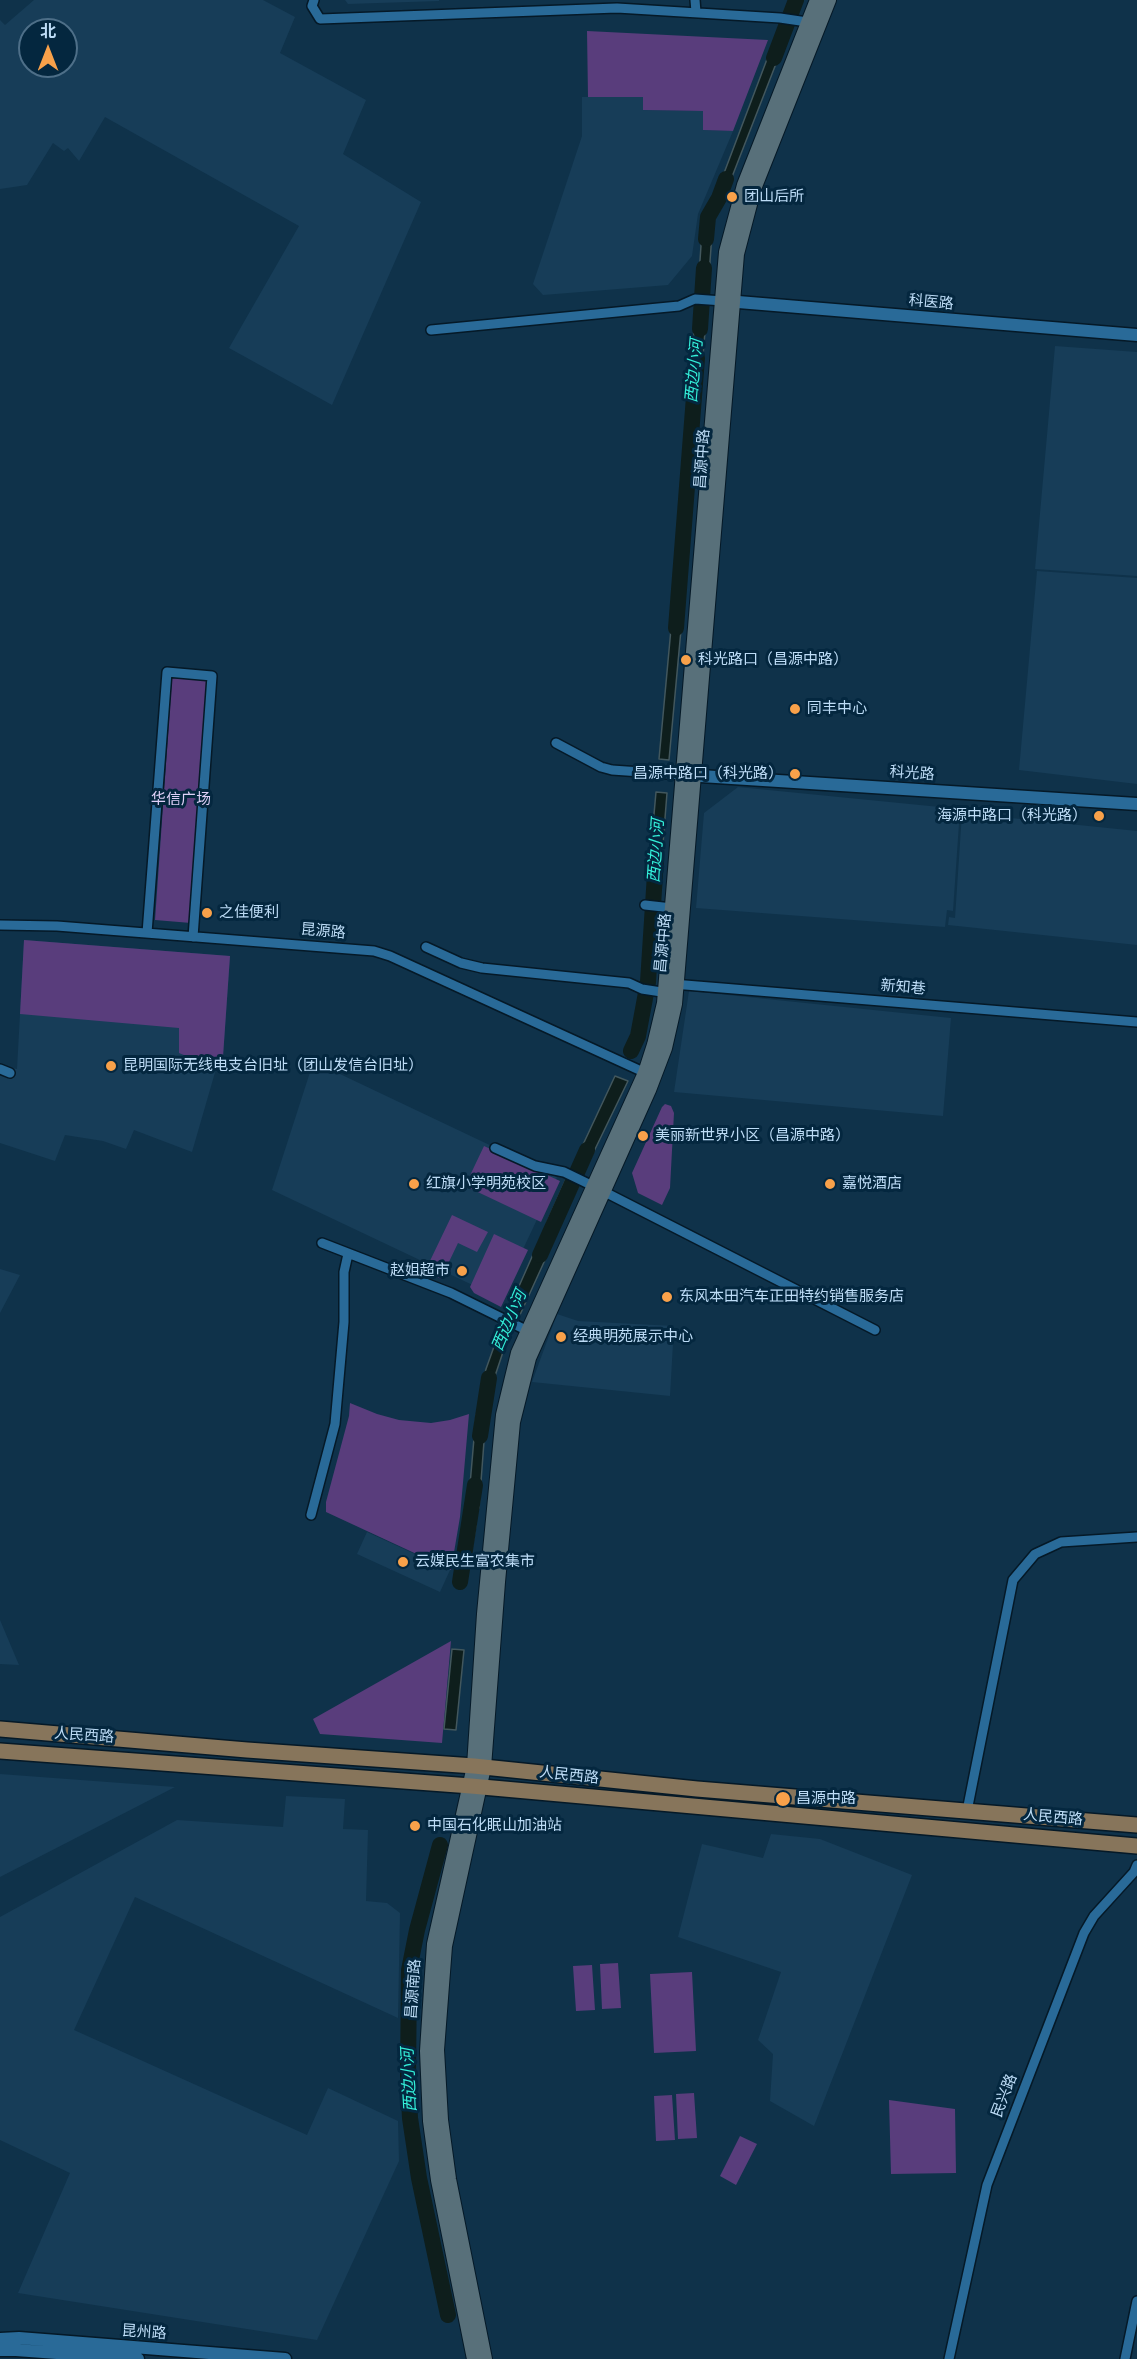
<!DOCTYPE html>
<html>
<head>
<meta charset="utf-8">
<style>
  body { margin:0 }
  #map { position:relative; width:1137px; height:2359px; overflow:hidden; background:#0f324a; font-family:Roboto,"Noto Sans SC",sans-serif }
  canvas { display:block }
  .north { position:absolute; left:18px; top:18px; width:60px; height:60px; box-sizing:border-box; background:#04273f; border:2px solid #4e6f88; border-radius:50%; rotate:0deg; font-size:16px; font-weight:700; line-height:24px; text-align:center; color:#bddcf6 }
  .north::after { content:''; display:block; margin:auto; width:21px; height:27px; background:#f8a14a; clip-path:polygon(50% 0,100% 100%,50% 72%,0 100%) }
</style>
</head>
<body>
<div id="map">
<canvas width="1137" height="2359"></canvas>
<div class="north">北</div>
</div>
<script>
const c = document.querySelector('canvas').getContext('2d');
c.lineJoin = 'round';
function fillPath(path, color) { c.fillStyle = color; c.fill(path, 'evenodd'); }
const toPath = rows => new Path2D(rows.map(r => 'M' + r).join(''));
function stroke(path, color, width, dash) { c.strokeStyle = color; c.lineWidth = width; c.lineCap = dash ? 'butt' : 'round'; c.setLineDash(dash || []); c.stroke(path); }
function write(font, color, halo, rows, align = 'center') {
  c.font = font + ' Roboto,"Noto Sans SC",sans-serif'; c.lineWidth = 6; c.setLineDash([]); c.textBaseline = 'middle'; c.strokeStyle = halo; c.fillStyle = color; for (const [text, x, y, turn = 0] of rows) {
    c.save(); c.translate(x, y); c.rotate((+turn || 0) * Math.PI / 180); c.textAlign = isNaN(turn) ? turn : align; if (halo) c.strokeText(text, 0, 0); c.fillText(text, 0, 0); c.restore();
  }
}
fillPath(toPath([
  [34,0,263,0,295,17,280,53,366,100,343,154,421,202,332,405,229,348,299,226,105,117,79,161,68,148,64,151,53,143,27,185,0,189,0,20,5,25],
  [30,30,66,30,66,66,30,66],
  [345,0,439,0,439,1,348,4],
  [582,97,643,97,643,110,703,111,703,130,733,131,698,214,692,256,668,285,543,295,533,284,582,136],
  [1055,346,1137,352,1137,576,1035,569],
  [1037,571,1137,578,1137,784,1019,770],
  [738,787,960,809,953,911,947,910,945,927,696,908,704,813],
  [962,813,1137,831,1137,945,948,925,949,917,955,918],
  [24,940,230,956,222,1071,216,1069,192,1152,134,1130,126,1149,103,1141,65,1135,55,1161,0,1143,0,1072,9,1075,12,1068,17,1069],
  [689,991,951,1018,943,1116,674,1092],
  [321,1065,557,1177,500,1298,272,1190,312,1066],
  [0,1269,20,1275,0,1313],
  [557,1314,578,1321,674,1326,670,1396,532,1382],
  [367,1532,450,1570,440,1592,357,1554],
  [0,1620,19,1665,0,1664],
  [0,1774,175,1787,0,1877],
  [286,1796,345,1799,343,1829,368,1830,366,1901,387,1903,400,1913,398,2018,135,1897,74,2030,307,2135,328,2088,398,2121,399,2161,317,2340,18,2293,70,2173,0,2140,0,1917,177,1820,283,1827],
  [771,1834,820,1839,912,1875,814,2126,770,2101,773,2054,758,2040,781,1972,678,1937,702,1844,763,1858]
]), '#173d58');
fillPath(toPath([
  [587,31,768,40,733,131,703,130,703,111,643,110,643,97,588,97],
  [172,678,208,680,191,923,155,920],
  [24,940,230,956,222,1071,179,1053,179,1028,20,1014],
  [665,1104,671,1106,674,1113,670,1188,662,1205,638,1193,632,1173,662,1107],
  [484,1146,560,1181,541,1222,465,1186],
  [452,1215,488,1232,477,1252,458,1243,447,1266,451,1271,448,1276,441,1279,432,1274,428,1265],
  [494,1234,528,1250,501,1307,474,1293,470,1287],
  [350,1403,377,1414,399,1420,431,1423,450,1420,469,1414,460,1517,451,1570,326,1512,326,1502,349,1416],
  [451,1641,442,1743,320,1734,313,1719],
  [618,1963,621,2008,602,2009,600,1964],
  [592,1965,595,2010,576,2011,573,1966],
  [692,1972,696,2051,654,2053,650,1974],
  [694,2093,697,2138,678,2139,676,2094],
  [672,2095,675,2140,656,2141,654,2096],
  [889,2100,955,2109,956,2173,891,2174],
  [740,2136,757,2144,736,2185,720,2176]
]), '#593d7c');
const water = toPath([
  [775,38,786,38,723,200,715,197,775,38],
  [703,216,713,219,708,290,698,290,703,216],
  [696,308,707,308,701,379,690,377,696,308],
  [689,388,700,388,695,454,684,454,689,388],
  [684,464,694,465,690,519,680,518,684,464],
  [678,530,687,531,685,591,676,591,678,530],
  [673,607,683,608,669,760,659,759,673,607],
  [656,792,667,793,660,881,648,881,656,792],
  [648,918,658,919,653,984,644,981,648,918],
  [640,995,652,998,636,1053,628,1050,640,995],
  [615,1076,628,1081,584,1172,573,1166,615,1076],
  [566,1179,579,1185,559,1227,547,1222,566,1179],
  [543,1232,555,1238,519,1317,508,1311,543,1232],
  [501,1327,510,1331,494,1379,491,1398,480,1398,486,1369,501,1327],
  [476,1415,486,1415,479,1508,468,1508,476,1415],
  [464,1524,476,1525,466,1582,455,1582,464,1524],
  [452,1649,464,1650,456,1730,444,1729,452,1649]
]);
fillPath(water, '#0e1e1c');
stroke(water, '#42575d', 1.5);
stroke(toPath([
  [774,58,796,0],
  [706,239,708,217,719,198,726,179],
  [700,329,704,268],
  [676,628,697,358],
  [631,1051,638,1036,648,982,656,859],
  [540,1255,587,1150],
  [480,1436,489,1378],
  [460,1582,475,1485],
  [440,1845,417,1930,409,1970,408,2078,410,2118,419,2178,448,2315]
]), '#0e1e1c', 16);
const minor = toPath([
  [314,0,312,6,320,19,617,8,780,18,814,23],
  [695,0,696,12],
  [431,330,679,306,695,299,723,301],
  [556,743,601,767,612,770,684,775],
  [645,905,672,908],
  [0,925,57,926,374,951,390,956,650,1075],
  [147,933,167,672,212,676,193,937],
  [426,947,461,963,482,968,629,983,642,989,668,993],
  [673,984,1137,1022],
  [0,1069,10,1073],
  [495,1148,535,1166,564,1172,593,1186,875,1330],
  [322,1243,451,1293,530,1332],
  [311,1515,335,1424,344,1322,344,1272,348,1254],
  [967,1811,1013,1580,1035,1554,1061,1542,1137,1537],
  [949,2359,987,2185,1084,1933,1094,1916,1134,1872,1137,1865],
  [1125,2359,1137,2301]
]);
const tertiary = toPath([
  [726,301,1137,335],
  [685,775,1137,804],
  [0,2339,19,2338,285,2359],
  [0,2350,16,2350,138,2359]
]);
const secondary = toPath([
  [474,2359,438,2180,430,2121,427,2051,434,1944,474,1766,484,1614,503,1415,518,1353,645,1073,654,1045,664,1003,726,252,744,185,817,0],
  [485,2359,449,2179,441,2120,437,2050,445,1946,484,1767,498,1582,513,1422,529,1358,649,1090,665,1048,675,1004,737,254,754,189,829,0]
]);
const primary = toPath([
  [0,1729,247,1750,474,1766,697,1789,1137,1825],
  [0,1751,471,1786,1137,1846]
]);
stroke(minor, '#051927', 12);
stroke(tertiary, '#051927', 15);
stroke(secondary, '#051927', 16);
stroke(primary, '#051927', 18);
stroke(minor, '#296a98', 9);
stroke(tertiary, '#296a98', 12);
stroke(secondary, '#58707a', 14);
stroke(primary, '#87755b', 15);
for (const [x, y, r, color] of [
  [732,197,6,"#f8a14a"],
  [686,660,6,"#f8a14a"],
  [795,709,6,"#f8a14a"],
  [795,774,6,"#f8a14a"],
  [1099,816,6,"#f8a14a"],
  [207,913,6,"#f8a14a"],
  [111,1066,6,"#f8a14a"],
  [643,1136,6,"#f8a14a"],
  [414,1184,6,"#f8a14a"],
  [830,1184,6,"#f8a14a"],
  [462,1271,6,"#f8a14a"],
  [667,1297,6,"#f8a14a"],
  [561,1337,6,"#f8a14a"],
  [403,1562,6,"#f8a14a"],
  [783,1799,8,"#f8a14a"],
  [415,1826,6,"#f8a14a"]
]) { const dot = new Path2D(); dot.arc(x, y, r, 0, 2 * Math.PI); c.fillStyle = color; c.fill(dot); stroke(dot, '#04273f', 2); }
write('15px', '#bddcf6', '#04273f', [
  ["团山后所",744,197],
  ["科光路口（昌源中路）",698,660],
  ["同丰中心",807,709],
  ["昌源中路口（科光路）",783,774,"right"],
  ["海源中路口（科光路）",1087,816,"right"],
  ["之佳便利",219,913],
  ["昆明国际无线电支台旧址（团山发信台旧址）",123,1066],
  ["美丽新世界小区（昌源中路）",655,1136],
  ["红旗小学明苑校区",426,1184],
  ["嘉悦酒店",842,1184],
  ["赵姐超市",450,1271,"right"],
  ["东风本田汽车正田特约销售服务店",679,1297],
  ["经典明苑展示中心",573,1337],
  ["云媒民生富农集市",415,1562],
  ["昌源中路",796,1799],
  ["中国石化眠山加油站",427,1826]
], 'left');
write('15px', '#bddcf6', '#04273f', [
  ["科医路",931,303,5],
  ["昌源中路",703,459,-86],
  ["科光路",912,774,4],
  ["昆源路",323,932,5],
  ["昌源中路",664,943,-85],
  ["新知巷",903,988,5],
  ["人民西路",84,1736,4],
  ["人民西路",569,1776,6],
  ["人民西路",1053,1818,5],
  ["昌源南路",414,1989,-86],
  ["民兴路",1005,2096,-69],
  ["昆州路",144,2333,4]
]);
write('15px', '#dfd0f8', '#04273f', [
  ["华信广场",181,800]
]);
write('italic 16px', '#33efd9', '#04273f', [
  ["西边小河",695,371,-85],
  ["西边小河",657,851,-86],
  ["西边小河",510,1321,-67],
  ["西边小河",410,2080,-93]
]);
</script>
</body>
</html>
